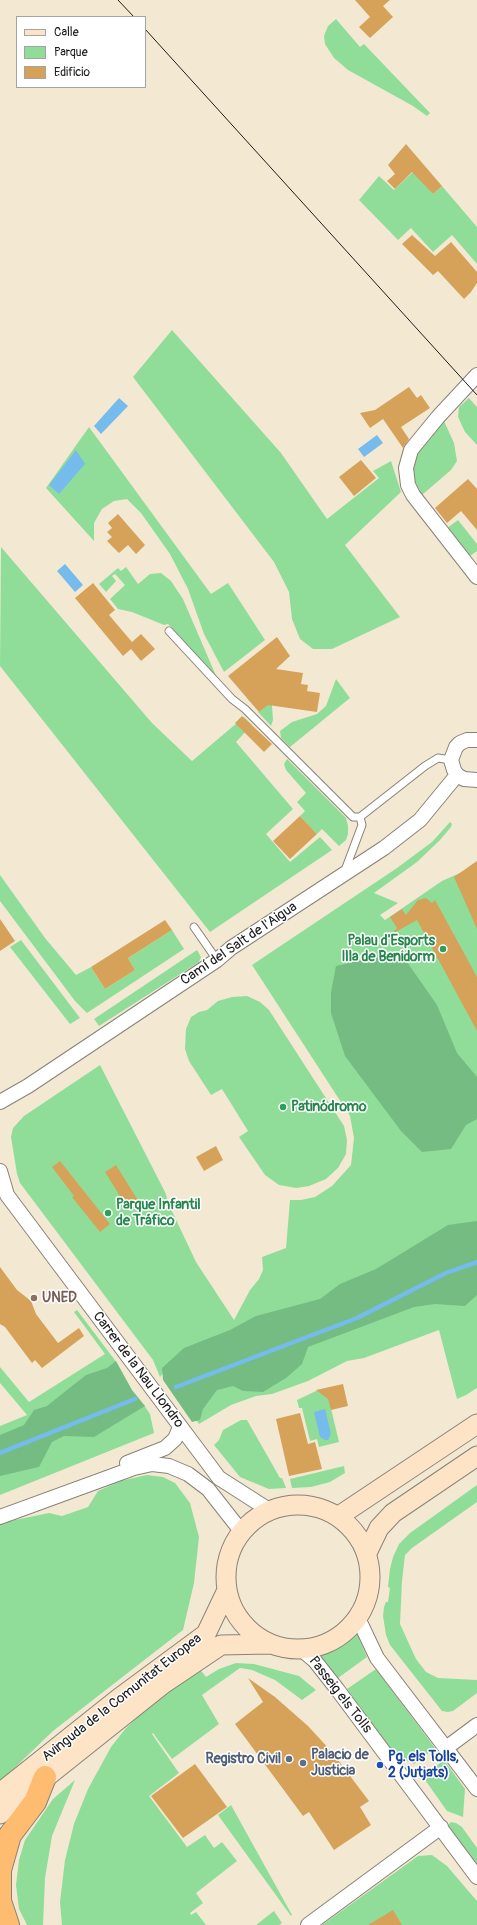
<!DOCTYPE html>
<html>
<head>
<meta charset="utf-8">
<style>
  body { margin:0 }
  #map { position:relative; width:477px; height:1925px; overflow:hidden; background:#f3e9d3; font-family:Pangolin,sans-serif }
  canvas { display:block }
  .legend { position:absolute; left:16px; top:16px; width:130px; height:72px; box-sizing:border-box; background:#fff; border:1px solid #a4a4a4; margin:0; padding:5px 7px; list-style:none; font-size:12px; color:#1c1c1c }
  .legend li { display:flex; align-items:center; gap:8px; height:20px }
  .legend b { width:20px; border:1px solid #a4a4a4 }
</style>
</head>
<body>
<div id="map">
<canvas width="477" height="1925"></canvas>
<ul class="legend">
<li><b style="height:5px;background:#fee4c6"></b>Calle</li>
<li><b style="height:11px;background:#90dd9a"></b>Parque</li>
<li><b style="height:11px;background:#d6a259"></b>Edificio</li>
</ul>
</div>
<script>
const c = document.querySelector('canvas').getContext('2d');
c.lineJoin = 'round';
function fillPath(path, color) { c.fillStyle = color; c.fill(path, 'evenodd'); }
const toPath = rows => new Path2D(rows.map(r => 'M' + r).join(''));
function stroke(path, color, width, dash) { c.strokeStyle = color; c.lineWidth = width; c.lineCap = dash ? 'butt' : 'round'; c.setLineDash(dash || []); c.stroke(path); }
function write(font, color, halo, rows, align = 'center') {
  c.font = font + ' Pangolin,sans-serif'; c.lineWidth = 3; c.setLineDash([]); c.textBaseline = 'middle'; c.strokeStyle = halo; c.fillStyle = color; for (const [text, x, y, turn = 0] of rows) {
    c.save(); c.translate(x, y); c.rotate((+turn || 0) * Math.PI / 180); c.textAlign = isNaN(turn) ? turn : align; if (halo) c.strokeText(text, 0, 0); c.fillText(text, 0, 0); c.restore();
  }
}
fillPath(toPath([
  [336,19,360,47,364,44,430,113,427,116,413,106,348,70,334,58,325,44,324,36,328,26],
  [414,171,433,194,442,186,477,227,477,264,452,235,433,252,411,228,398,240,359,200,379,176,394,190],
  [172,330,281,453,327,519,379,478,373,471,391,461,401,492,345,545,400,617,332,649,313,649,300,639,292,619,289,592,274,562,133,377],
  [469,398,477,407,477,445,465,432,458,417,459,407],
  [444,421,454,443,457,461,451,470,422,495,416,488,413,468,420,448],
  [89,427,211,594,228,583,265,640,224,672,204,634,188,589,170,554,141,513,127,499,114,501,102,509,94,523,94,541,46,488],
  [458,520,477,544,477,551,470,556,447,528],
  [1,547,152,723,192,761,244,717,252,725,236,742,293,809,266,834,290,862,320,837,332,850,210,932,0,666],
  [126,567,138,584,150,574,161,573,171,581,183,599,217,678,168,624,164,625,132,612,118,609,110,599,125,585,115,574,112,576,116,581,106,592,99,584,118,568,121,571],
  [270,674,275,680,271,691,273,720,271,726,258,712,270,703,263,693,250,702,245,695],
  [336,679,350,698,290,747,281,738,280,731,292,722,317,714,326,706],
  [287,759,346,818,348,826,348,834,346,840,339,846,322,829,317,834,300,816,305,811,297,802,306,793,286,770,284,764],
  [450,822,452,824,451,827,440,840,417,862,374,893,398,903,380,915,385,920,442,881,462,872,477,861,477,1229,374,1278,172,1361,160,1377,153,1360,20,1183,17,1174,11,1137,13,1128,24,1116,100,1065,165,1192,170,1207,196,1262,234,1320,250,1290,259,1279,263,1270,262,1257,286,1248,290,1200,301,1200,315,1197,332,1186,351,1165,354,1138,350,1116,252,965,397,868,432,842],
  [0,875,45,938,76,975,91,967,105,989,135,970,128,958,172,930,184,949,87,1013,75,1001,0,901],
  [21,940,80,1018,70,1024,10,947],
  [197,950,201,957,199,962,99,1026,94,1019],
  [247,996,260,1002,269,1010,344,1126,347,1140,346,1154,338,1168,326,1179,309,1186,296,1188,279,1185,265,1175,239,1137,248,1131,222,1089,211,1095,189,1061,185,1049,186,1029,191,1017,199,1012,207,1010,218,1001,232,997],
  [477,1290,477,1388,466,1395,457,1399,439,1330,364,1358,347,1361,308,1381,272,1394,256,1396,231,1405,199,1424,190,1411,208,1392,303,1345,409,1304],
  [77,1310,117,1363,0,1443,0,1426,27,1415,0,1383,0,1367,29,1402,105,1354,74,1312],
  [318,1390,328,1396,339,1442,319,1447,317,1439,310,1441,302,1408,299,1408,297,1400],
  [144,1405,150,1414,154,1433,0,1495,0,1472,49,1442,71,1431],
  [241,1420,247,1420,280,1478,282,1478,286,1488,269,1489,240,1477,214,1445,219,1440,223,1430],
  [344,1466,345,1473,330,1482,311,1487,292,1488,290,1479],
  [147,1475,163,1477,175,1483,190,1503,199,1537,194,1583,183,1630,53,1731,0,1782,0,1525,10,1521,49,1513,62,1516,88,1507,98,1491,120,1481],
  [477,1485,477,1502,412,1548,405,1555,402,1581,400,1624,416,1659,426,1672,438,1678,477,1680,477,1693,453,1711,448,1712,442,1711,390,1645,386,1635,383,1616,384,1607,386,1602,388,1602,390,1588,388,1587,390,1569,393,1557,399,1544,410,1533],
  [355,1629,367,1657,338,1678,317,1654,328,1650,339,1643],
  [236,1663,254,1664,299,1676,316,1690,302,1700,275,1680,252,1670,240,1668,202,1695,219,1724,172,1759,153,1733,152,1734,179,1773,149,1796,187,1847,205,1835,214,1848,222,1842,237,1861,196,1893,203,1903,190,1913,191,1915,196,1912,206,1925,62,1925,60,1902,65,1860,74,1824,88,1789,111,1747,126,1728,145,1710,199,1668,206,1677,219,1669],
  [376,1669,435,1748,414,1764,395,1755,347,1689],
  [444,1760,465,1789,463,1817,447,1811,423,1777],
  [75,1780,52,1836,45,1878,43,1925,27,1925,19,1909,16,1885,19,1860,25,1840,53,1799],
  [231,1805,292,1915,291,1916,218,1815],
  [451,1822,456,1823,462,1827,477,1848,477,1864,448,1825],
  [432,1855,447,1866,477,1901,477,1925,322,1925,418,1856],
  [274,1911,282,1923,279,1925,256,1925]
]), '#90dd9a');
fillPath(toPath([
  [376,957,407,962,437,1005,457,1053,477,1077,477,1119,466,1125,451,1149,422,1152,401,1131,345,1056,331,1013,331,992,336,966],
  [477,1221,477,1295,465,1306,435,1304,414,1307,308,1347,302,1364,286,1378,263,1392,243,1391,233,1386,217,1390,203,1409,200,1420,192,1422,163,1380,162,1368,184,1348,230,1330,256,1316,320,1299,340,1284,376,1269,448,1225],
  [116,1361,132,1390,145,1406,94,1437,64,1436,52,1442,39,1467,0,1476,0,1435,24,1425,34,1410,47,1406,86,1375,107,1368]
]), '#74bc82');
fillPath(toPath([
  [119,398,128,406,101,434,94,426],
  [377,435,383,443,364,457,358,449],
  [76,450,85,464,59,494,49,485],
  [65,564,83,585,75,592,57,571],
  [325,1409,331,1434,328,1440,325,1440,320,1437,314,1412]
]), '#75bbec');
stroke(toPath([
  [176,1387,357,1318,446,1273,477,1262],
  [0,1453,135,1399]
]), '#75bbec', 4.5);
fillPath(toPath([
  [355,0,390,0,383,6,393,17,370,38,359,27,370,17],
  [406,144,442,186,433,194,412,172,395,189,387,181,395,174,388,165],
  [412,235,435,256,451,242,477,272,477,283,471,292,464,299,438,271,433,275,402,244],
  [409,387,417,398,421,395,430,408,401,427,409,439,403,448,383,419,370,428,360,413,375,410],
  [361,460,376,478,354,496,339,477],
  [468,479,477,489,477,530,461,511,447,523,435,508],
  [118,514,145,545,136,554,128,545,119,553,107,541,112,537,107,532,112,528,108,523],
  [93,583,115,610,109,615,132,642,141,634,155,649,141,661,131,649,123,656,75,598],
  [277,637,290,656,276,669,303,673,301,684,308,685,307,691,320,693,317,712,268,705,259,712,228,676],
  [242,716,272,744,264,752,235,723],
  [300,816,317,834,290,859,273,841],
  [477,861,477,929,454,877],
  [426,898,432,903,435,900,477,977,477,1031,417,920,392,934,397,928,390,917,402,909,406,915,418,900],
  [0,919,15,941,0,951],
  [165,920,172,930,128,958,135,970,105,989,91,967],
  [216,1146,223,1160,204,1171,196,1157],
  [60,1161,110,1224,100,1232,72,1197,74,1196,52,1167],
  [116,1165,139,1202,128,1209,105,1172],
  [0,1267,17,1290,31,1301,36,1314,58,1343,79,1328,84,1336,42,1368,35,1360,32,1363,5,1327,0,1324],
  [343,1384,348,1406,331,1410,328,1399,316,1390],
  [300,1413,308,1444,315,1442,322,1469,289,1476,276,1419],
  [248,1678,275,1697,308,1726,332,1752,369,1801,360,1807,371,1825,334,1850,309,1812,303,1816,235,1724,263,1702],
  [195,1764,227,1807,183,1838,151,1796],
  [393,1910,402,1925,368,1925]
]), '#d6a259');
const service = toPath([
  [169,631,232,699,245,709,353,817,360,817,425,766,438,758,451,760],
  [344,873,362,825,360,817],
  [194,927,217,960]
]);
const minor = toPath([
  [477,375,438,417,411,450,406,468,408,485,413,495,477,577],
  [477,740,467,740,460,743,456,747,451,760,454,770,457,775,464,779,477,780],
  [0,1102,28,1086,217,960,231,948,384,848,420,820,457,775],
  [0,1171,7,1195,219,1478,269,1510],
  [127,1463,165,1448,175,1439,180,1427],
  [0,1517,134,1468,152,1464,169,1466,188,1474,208,1489,241,1531],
  [358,1618,377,1658,477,1789],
  [302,1650,315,1661,337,1689,477,1877],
  [446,1748,477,1725],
  [308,1925,441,1827]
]);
const secondary = toPath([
  '226 1577a72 72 0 1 1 144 0a72 72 0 1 1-144 0Z',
  [339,1516,477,1424],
  [367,1553,379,1528,393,1513,477,1456],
  [0,1793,118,1699,206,1634,227,1590],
  [0,1814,163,1684,221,1645,270,1644]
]);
const trunk = toPath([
  [0,1900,0,1870,10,1835,35,1802,45,1777],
  [0,1901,8,1925]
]);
stroke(service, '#888278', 9);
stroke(minor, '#888278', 16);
stroke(secondary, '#888278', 21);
stroke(trunk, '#888278', 24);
stroke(service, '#fff', 7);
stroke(minor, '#fff', 14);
stroke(secondary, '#fee4c6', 19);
stroke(trunk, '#fdbc70', 22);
stroke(toPath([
  [118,0,134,17],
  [145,29,477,395]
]), '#1c1c1c', 1);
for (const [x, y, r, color] of [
  [443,949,4,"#2e9e5b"],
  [283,1107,4,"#2e9e5b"],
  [108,1213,4,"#2e9e5b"],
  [34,1298,4,"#8d6e63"],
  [289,1759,4,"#5c6f8a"],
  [303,1763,4,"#5c6f8a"],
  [380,1765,4,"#1a4fb4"]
]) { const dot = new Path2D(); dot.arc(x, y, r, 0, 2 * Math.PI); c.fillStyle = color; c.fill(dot); stroke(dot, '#fff', 1.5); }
write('bold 14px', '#27864d', '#fff', [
  ["Palau d'Esports",435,941,"right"],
  ["Illa de Benidorm",435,957,"right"],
  ["Patinódromo",291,1107],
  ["Parque Infantil",116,1205],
  ["de Tráfico",116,1221]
], 'left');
write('14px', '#1c1c1c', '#fff', [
  ["Camí del Salt de l'Aigua",239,944,-34],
  ["Carrer de la Nau Llondro",138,1370,53],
  ["Passeig els Tolls",340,1695,52],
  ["Avinguda de la Comunitat Europea",122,1698,-38]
]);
write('bold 14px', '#785e54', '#fff', [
  ["UNED",42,1298]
], 'left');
write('bold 14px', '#4e5e75', '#fff', [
  ["Palacio de",311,1755],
  ["Justicia",311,1771],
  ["Registro Civil",281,1759,"right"]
], 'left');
write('bold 14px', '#164399', '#fff', [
  ["Pg. els Tolls,",388,1757],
  ["2 (Jutjats)",388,1773]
], 'left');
</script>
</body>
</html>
